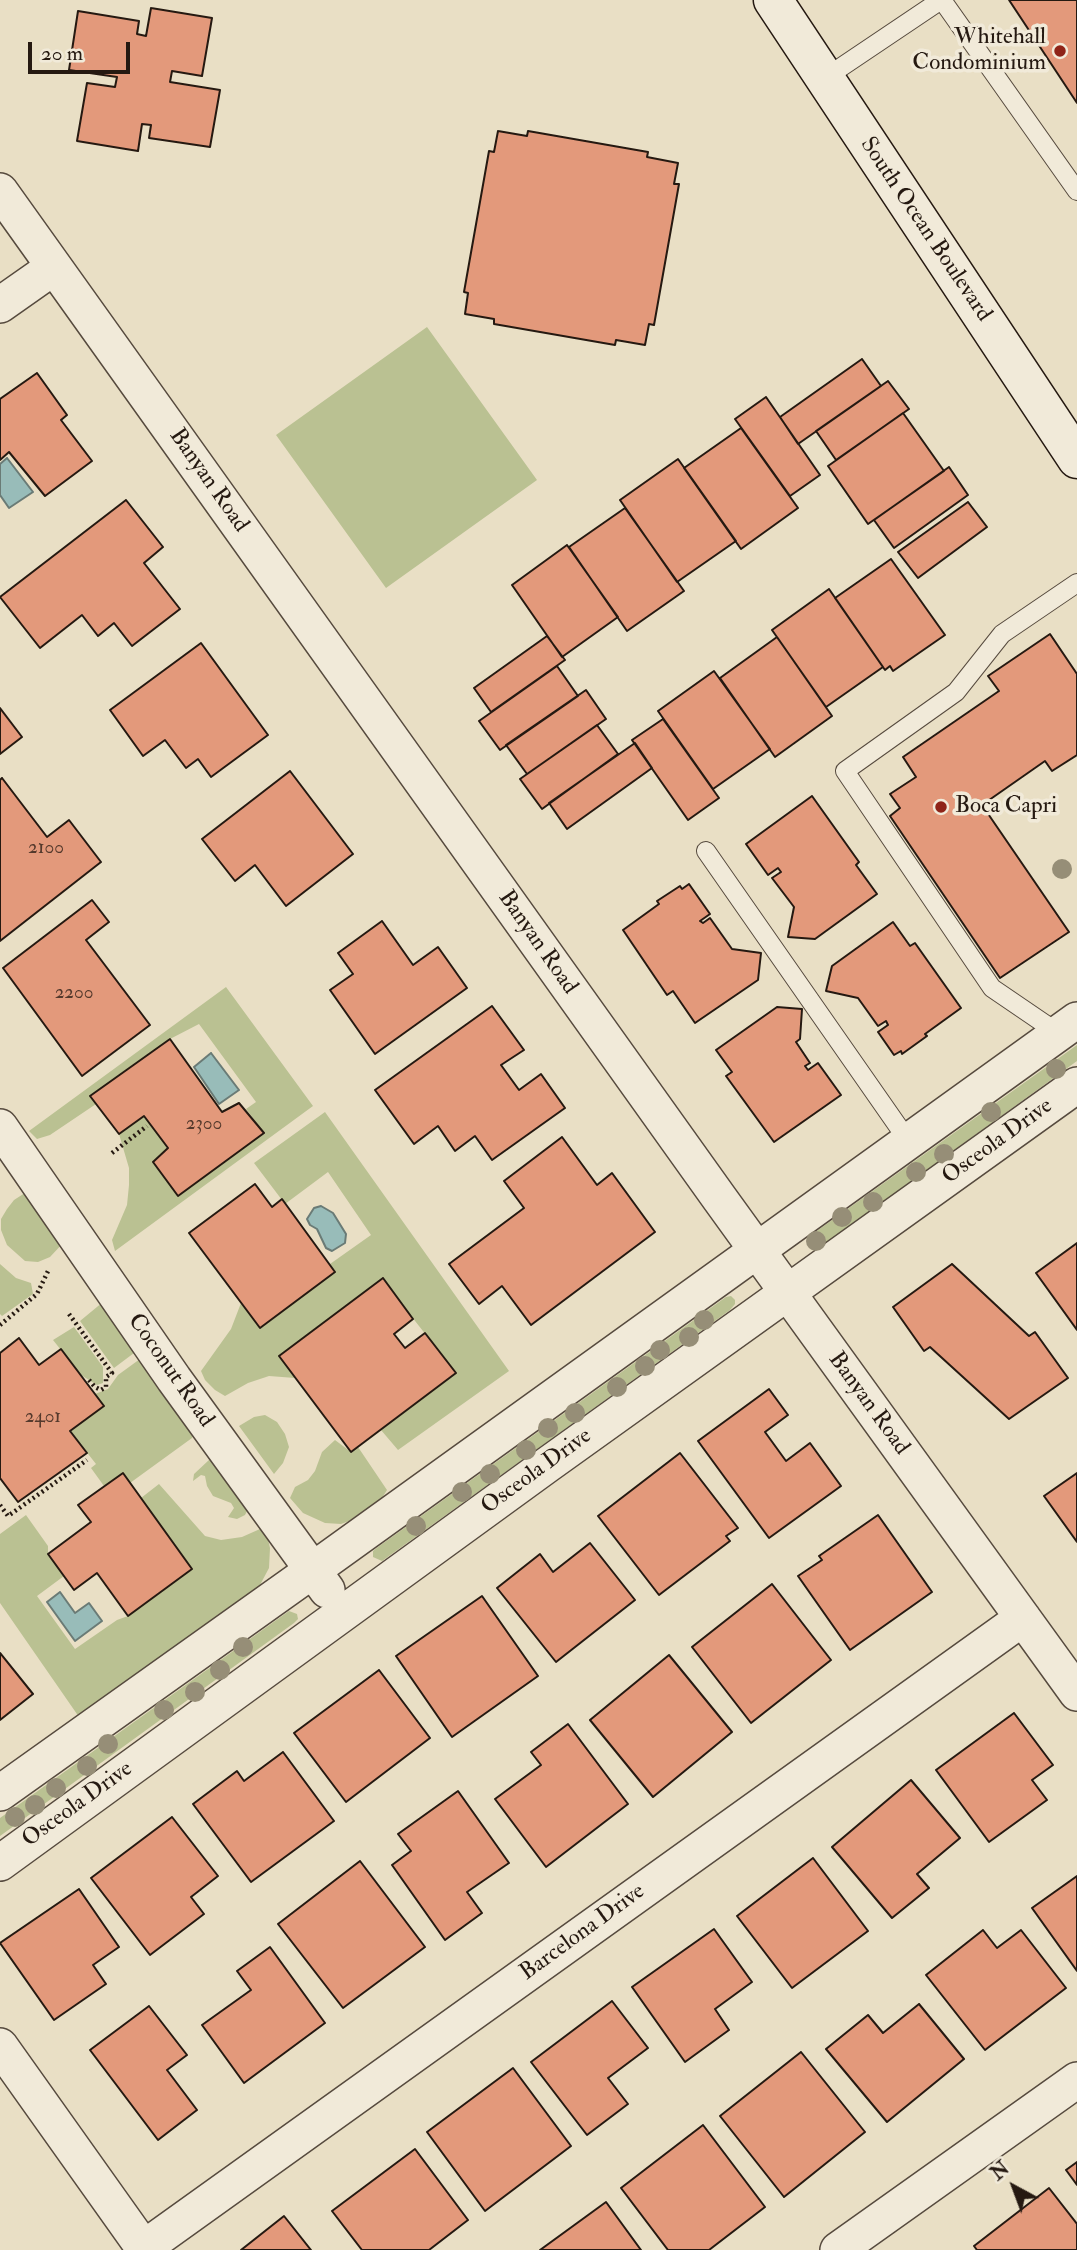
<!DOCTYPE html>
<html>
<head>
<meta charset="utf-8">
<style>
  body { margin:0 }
  #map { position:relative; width:1077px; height:2250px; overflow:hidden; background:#e9dfc5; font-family:"IM FELL Double Pica",serif }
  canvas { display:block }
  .north { position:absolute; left:979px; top:2152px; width:70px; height:70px; -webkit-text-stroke:5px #f1ead9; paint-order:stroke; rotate:319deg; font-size:19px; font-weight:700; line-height:28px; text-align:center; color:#251911 }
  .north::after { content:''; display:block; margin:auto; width:24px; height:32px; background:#251911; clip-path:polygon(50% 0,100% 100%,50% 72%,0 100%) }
  .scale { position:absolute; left:28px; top:42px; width:102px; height:32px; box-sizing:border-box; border:4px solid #251911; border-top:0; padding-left:9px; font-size:21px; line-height:24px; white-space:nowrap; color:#251911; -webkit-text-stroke:5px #f1ead9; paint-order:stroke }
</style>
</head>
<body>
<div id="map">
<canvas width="1077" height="2250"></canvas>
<div class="north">N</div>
<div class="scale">20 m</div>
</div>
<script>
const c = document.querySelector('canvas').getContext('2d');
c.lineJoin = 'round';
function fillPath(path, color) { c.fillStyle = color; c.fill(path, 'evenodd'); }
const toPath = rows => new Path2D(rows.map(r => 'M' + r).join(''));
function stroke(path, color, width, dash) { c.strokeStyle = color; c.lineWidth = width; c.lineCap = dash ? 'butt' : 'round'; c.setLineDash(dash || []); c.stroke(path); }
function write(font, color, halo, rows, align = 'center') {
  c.font = font + ' "IM FELL Double Pica",serif'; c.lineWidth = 7; c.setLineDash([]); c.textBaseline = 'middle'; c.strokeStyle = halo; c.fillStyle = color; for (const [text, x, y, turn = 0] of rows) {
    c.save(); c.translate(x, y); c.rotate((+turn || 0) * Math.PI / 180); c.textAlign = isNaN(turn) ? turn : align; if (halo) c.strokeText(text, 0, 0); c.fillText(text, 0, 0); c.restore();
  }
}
fillPath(toPath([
  [427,327,537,480,386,588,276,435],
  [226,987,313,1106,115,1251,112,1240,127,1205,129,1185,129,1168,119,1134,144,1116,168,1148,153,1162,178,1196,264,1133,246,1109,256,1102,199,1024,170,1039,90,1096,96,1104,50,1135,37,1139,29,1131],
  [1077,1045,1077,1061,818,1249,812,1248,807,1243,807,1238],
  [325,1112,509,1371,398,1450,381,1430,456,1373,382,1279,280,1356,295,1378,269,1376,248,1383,225,1396,215,1390,205,1380,201,1371,231,1329,241,1303,261,1328,335,1272,330,1264,371,1235,328,1172,285,1204,254,1163],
  [28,1191,64,1242,50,1257,38,1262,25,1261,7,1245,1,1230,1,1219,7,1209,14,1200],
  [0,1264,16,1278,31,1283,33,1294,2,1316,0,1314],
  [731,1296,735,1300,735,1304,730,1310,382,1561,373,1557,373,1551,378,1547,726,1297],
  [103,1302,138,1350,114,1368,80,1321],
  [74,1327,103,1367,103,1383,97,1385,81,1375,53,1340],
  [140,1359,195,1430,192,1438,130,1483,123,1473,104,1486,91,1468,96,1464,70,1431,103,1406,95,1394,108,1389,118,1375],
  [265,1415,277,1422,285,1434,289,1447,283,1463,274,1474,239,1426,254,1417],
  [335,1440,351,1452,358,1447,387,1490,382,1498,349,1521,341,1524,325,1523,303,1513,290,1498,295,1487,308,1480,315,1471,322,1452],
  [209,1460,214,1461,248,1509,245,1515,237,1519,228,1517,234,1508,231,1503,213,1496,207,1486,205,1476,201,1475,193,1481,194,1474],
  [159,1484,205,1536,221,1540,242,1537,260,1529,267,1535,270,1548,269,1568,260,1585,79,1717,0,1603,0,1534,26,1515,48,1546,48,1554,64,1576,37,1596,75,1649,117,1620,128,1616,192,1569,141,1498],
  [289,1611,297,1614,298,1619,294,1623,0,1836,0,1818]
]), '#bac192');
const water = toPath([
  [7,458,33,492,9,508,0,495,0,464,7,458],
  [211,1053,239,1090,219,1104,194,1067,211,1053],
  [321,1206,333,1213,346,1234,345,1243,332,1251,326,1248,317,1229,310,1225,307,1219,314,1208,321,1206],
  [60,1592,75,1613,89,1603,102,1621,75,1641,47,1602,60,1592]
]);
fillPath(water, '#98bcb9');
stroke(water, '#6a7b76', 2);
const building = toPath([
  [1009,0,1077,0,1077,103,1009,0],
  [151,8,212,18,202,76,172,71,170,82,220,90,210,147,149,138,151,125,142,124,138,151,77,141,87,83,115,87,117,77,69,70,78,11,139,21,137,34,146,36,151,8],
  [498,131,527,136,528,131,648,152,647,157,678,163,674,184,679,184,654,325,649,324,645,345,616,340,615,345,494,324,494,319,465,314,468,293,464,292,489,151,494,152,498,131],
  [862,359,881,386,798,444,780,417,862,359],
  [37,373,67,415,61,420,92,461,45,496,9,452,0,460,0,399,37,373],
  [888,381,909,409,836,460,816,431,888,381],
  [766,397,820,475,790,496,735,419,766,397],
  [903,413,944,471,868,524,828,466,903,413],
  [741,428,798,508,741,549,684,468,741,428],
  [678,459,736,541,677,582,620,500,678,459],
  [949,467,968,495,894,548,874,520,949,467],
  [126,500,163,547,144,563,180,609,132,646,114,623,98,636,82,615,40,648,0,597,126,500],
  [968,502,987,527,918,578,898,552,968,502],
  [625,508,684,591,627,631,569,547,625,508],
  [567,545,618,617,562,657,512,585,567,545],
  [891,559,945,635,893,671,890,666,885,670,835,598,891,559],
  [829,589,883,667,826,707,772,630,829,589],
  [1050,634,1077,674,1077,755,1052,771,1045,761,982,805,1069,932,1000,978,890,816,900,808,890,794,916,777,903,757,999,691,988,676,1050,634],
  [547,636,565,660,491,712,474,688,547,636],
  [777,637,832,716,775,757,720,678,777,637],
  [201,643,268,735,211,777,198,759,186,768,165,740,143,756,110,710,201,643],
  [557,666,578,696,500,750,479,721,557,666],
  [714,671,770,749,713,789,658,711,714,671],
  [586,690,606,719,527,774,506,745,586,690],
  [0,708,22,737,0,754,0,708],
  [663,719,719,798,688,820,632,740,663,719],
  [597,725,618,754,542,809,520,779,597,725],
  [635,743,652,768,567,829,549,803,635,743],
  [290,771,353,854,286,906,255,865,235,881,202,839,290,771],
  [2,778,47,837,69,820,101,862,0,941,0,780,2,778],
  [812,796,859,862,856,865,877,894,815,939,788,937,794,907,772,878,781,872,778,868,768,875,746,844,812,796],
  [689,884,710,914,700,921,703,923,710,918,732,949,761,953,758,980,695,1023,673,991,667,995,623,930,659,904,657,901,680,886,682,889,689,884],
  [92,900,109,922,86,940,150,1025,82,1076,3,968,92,900],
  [382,921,413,965,438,947,467,988,375,1054,330,990,353,974,338,953,382,921],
  [893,922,910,946,915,943,961,1008,925,1034,927,1036,902,1054,901,1051,894,1055,878,1032,888,1025,886,1021,878,1026,858,998,826,991,832,966,893,922],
  [492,1006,524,1050,501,1065,519,1090,541,1074,565,1108,492,1160,475,1136,455,1151,438,1126,414,1144,375,1090,492,1006],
  [777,1007,802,1009,800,1039,796,1042,810,1063,805,1066,808,1070,818,1063,841,1095,774,1142,726,1076,732,1072,716,1050,777,1007],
  [170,1039,222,1112,239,1103,264,1133,178,1196,153,1162,168,1148,144,1116,119,1134,90,1096,170,1039],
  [562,1137,597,1185,612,1173,655,1232,531,1325,502,1286,479,1304,449,1264,524,1208,504,1181,562,1137],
  [255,1184,272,1207,282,1199,335,1272,260,1328,189,1233,255,1184],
  [1077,1243,1077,1330,1036,1273,1077,1243],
  [952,1264,1029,1336,1035,1332,1068,1378,1009,1419,930,1347,924,1351,893,1307,952,1264],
  [383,1278,413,1319,394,1334,405,1348,425,1333,456,1373,351,1452,279,1356,383,1278],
  [19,1338,39,1365,61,1349,104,1406,70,1431,87,1453,18,1502,0,1478,0,1353,19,1338],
  [769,1389,788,1415,765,1432,786,1461,810,1443,841,1486,769,1538,698,1441,769,1389],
  [680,1453,738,1528,726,1536,730,1541,659,1595,598,1516,680,1453],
  [123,1473,192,1569,128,1616,97,1573,74,1590,48,1554,91,1522,78,1505,123,1473],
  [1077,1473,1077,1542,1044,1496,1077,1473],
  [878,1515,932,1592,850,1650,798,1576,822,1560,819,1556,878,1515],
  [590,1543,635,1600,556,1662,497,1588,540,1554,553,1572,590,1543],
  [772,1584,831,1660,751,1723,692,1647,772,1584],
  [482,1596,538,1676,452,1737,396,1656,482,1596],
  [0,1653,33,1694,0,1720,0,1653],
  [669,1655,732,1732,653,1797,590,1720,669,1655],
  [379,1670,430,1738,346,1802,294,1733,379,1670],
  [1014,1713,1053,1765,1032,1780,1047,1800,989,1842,936,1770,1014,1713],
  [568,1724,628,1804,546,1867,495,1799,541,1765,531,1752,568,1724],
  [283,1752,334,1821,251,1882,193,1804,237,1771,244,1781,283,1752],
  [911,1780,960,1838,917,1874,929,1888,892,1918,832,1847,911,1780],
  [458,1791,509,1863,467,1892,482,1913,445,1940,392,1865,411,1851,398,1834,458,1791],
  [172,1817,218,1876,191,1897,204,1914,150,1955,91,1878,172,1817],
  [813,1858,868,1931,792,1988,737,1916,813,1858],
  [360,1861,425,1947,343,2008,278,1924,360,1861],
  [1077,1876,1077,1971,1032,1908,1077,1876],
  [79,1889,119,1947,93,1965,106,1984,54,2020,0,1943,79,1889],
  [714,1929,752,1982,715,2009,729,2030,685,2062,632,1987,714,1929],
  [983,1930,997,1948,1021,1930,1066,1988,985,2050,926,1975,983,1930],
  [270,1947,325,2023,244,2083,202,2025,251,1990,237,1971,270,1947],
  [612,2001,648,2048,608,2078,628,2104,587,2135,531,2062,612,2001],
  [919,2004,964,2059,887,2122,826,2049,868,2015,883,2033,919,2004],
  [149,2006,187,2055,167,2070,197,2110,158,2140,90,2050,149,2006],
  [801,2052,865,2132,784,2197,720,2116,801,2052],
  [513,2068,571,2146,485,2211,427,2132,513,2068],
  [703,2125,765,2207,709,2250,668,2250,621,2188,703,2125],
  [415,2149,468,2220,429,2250,362,2250,332,2211,415,2149],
  [1077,2162,1077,2185,1066,2170,1077,2162],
  [1049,2188,1077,2224,1077,2250,977,2250,974,2246,1049,2188],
  [606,2202,641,2250,540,2250,606,2202],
  [284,2216,311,2250,241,2250,284,2216]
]);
fillPath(building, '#e3997b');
stroke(building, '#251911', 2);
const lane = toPath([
  [942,0,1077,191],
  [825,78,941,0],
  [706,851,909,1142],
  [1058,1033,992,988,845,771,956,692,1002,634,1077,583]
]);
const street = toPath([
  [0,191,720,1199,1077,1693],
  [0,305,54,267],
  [0,1127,174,1379,327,1590],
  [0,1793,313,1570,1077,1020],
  [0,1863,547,1465,1077,1085],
  [0,2046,145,2250],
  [144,2248,1023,1618],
  [838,2250,1077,2080]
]);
const secondary = toPath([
  [773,0,1077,459]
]);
stroke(lane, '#564a3e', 20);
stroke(street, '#564a3e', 38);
stroke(secondary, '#251911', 41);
stroke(toPath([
  [112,1153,147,1126],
  [69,1314,112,1373,106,1377,106,1387,101,1390,95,1387,89,1380],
  [0,1325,37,1294,49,1269],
  [0,1505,8,1516,87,1460]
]), '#251911', 4.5, [2, 3.5]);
stroke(lane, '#f1ead9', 18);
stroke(street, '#f1ead9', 35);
stroke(secondary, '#f1ead9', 38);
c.fillStyle = '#968e77';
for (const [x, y] of [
  [1062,869],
  [1056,1069],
  [991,1112],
  [944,1154],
  [916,1172],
  [873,1202],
  [842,1217],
  [816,1241],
  [704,1320],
  [689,1337],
  [660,1350],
  [645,1366],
  [617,1387],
  [575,1413],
  [548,1428],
  [526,1450],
  [490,1474],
  [462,1492],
  [416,1526],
  [243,1647],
  [220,1670],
  [195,1692],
  [164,1710],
  [108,1744],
  [87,1766],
  [56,1788],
  [35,1805],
  [15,1817]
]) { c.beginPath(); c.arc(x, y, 10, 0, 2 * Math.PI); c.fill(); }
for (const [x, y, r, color] of [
  [1060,51,7,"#8f2418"],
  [941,807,7,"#8f2418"]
]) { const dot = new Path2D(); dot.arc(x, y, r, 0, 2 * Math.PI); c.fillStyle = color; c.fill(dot); stroke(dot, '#f1ead9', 2.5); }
write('19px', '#54392c', null, [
  ["2100",46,849],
  ["2200",74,994],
  ["2300",204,1125],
  ["2401",43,1418]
]);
write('23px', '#251911', '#f1ead9', [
  ["Whitehall",1046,38],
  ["Condominium",1046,64],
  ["Boca Capri",955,807,"left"]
], 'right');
write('23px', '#251911', '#f1ead9', [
  ["South Ocean Boulevard",925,230,56],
  ["Banyan Road",208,481,55],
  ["Banyan Road",537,943,55],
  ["Osceola Drive",998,1142,-36],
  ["Coconut Road",170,1371,55],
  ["Banyan Road",868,1404,54],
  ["Osceola Drive",537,1472,-36],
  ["Osceola Drive",78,1805,-36],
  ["Barcelona Drive",583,1933,-36]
]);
</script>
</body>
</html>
